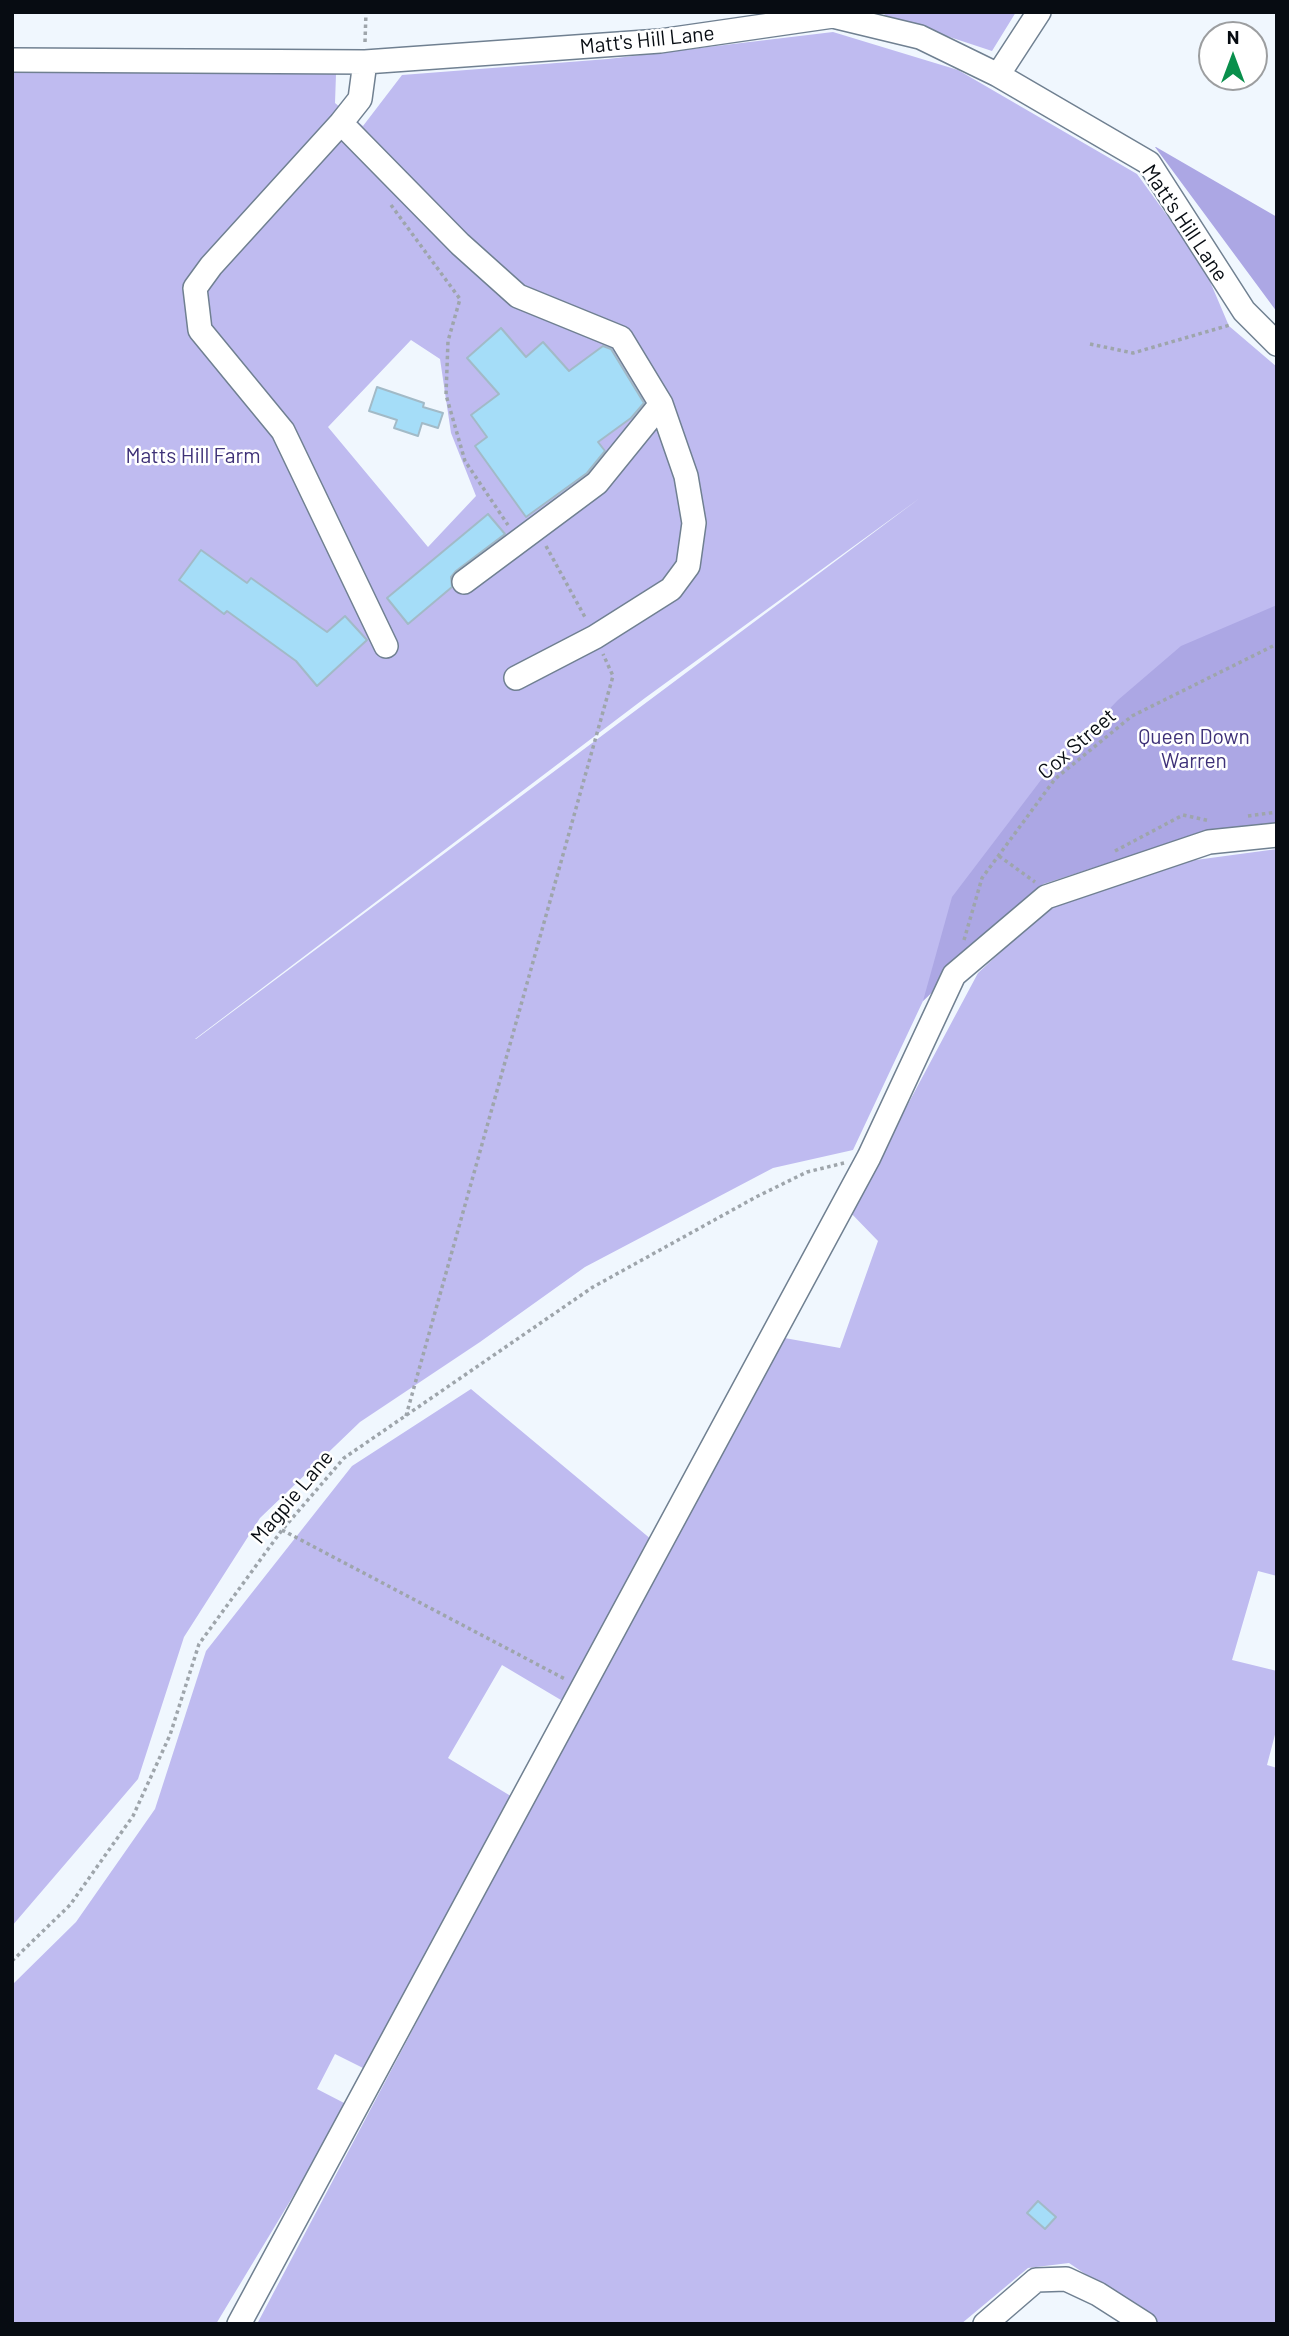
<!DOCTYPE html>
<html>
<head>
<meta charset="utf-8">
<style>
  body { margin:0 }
  #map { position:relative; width:1289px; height:2336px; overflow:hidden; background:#f0f7fe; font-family:Barlow,sans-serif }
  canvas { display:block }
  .frame { position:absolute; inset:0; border:14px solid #070c12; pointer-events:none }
  .north { position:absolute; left:1198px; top:21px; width:70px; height:70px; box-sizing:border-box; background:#fff; border:2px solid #9c9ea0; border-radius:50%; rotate:0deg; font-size:19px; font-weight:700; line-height:28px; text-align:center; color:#070c12 }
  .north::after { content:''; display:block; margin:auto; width:24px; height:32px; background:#098f4c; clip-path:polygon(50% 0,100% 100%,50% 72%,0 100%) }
</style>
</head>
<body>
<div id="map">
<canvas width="1289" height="2336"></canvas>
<div class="frame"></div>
<div class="north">N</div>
</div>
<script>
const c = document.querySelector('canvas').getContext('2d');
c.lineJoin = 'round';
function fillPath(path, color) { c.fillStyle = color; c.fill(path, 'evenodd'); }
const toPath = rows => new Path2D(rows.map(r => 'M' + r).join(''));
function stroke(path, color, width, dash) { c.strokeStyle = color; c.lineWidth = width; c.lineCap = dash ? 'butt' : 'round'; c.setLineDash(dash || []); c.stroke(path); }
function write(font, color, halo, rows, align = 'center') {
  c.font = font + ' Barlow,sans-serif'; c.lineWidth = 5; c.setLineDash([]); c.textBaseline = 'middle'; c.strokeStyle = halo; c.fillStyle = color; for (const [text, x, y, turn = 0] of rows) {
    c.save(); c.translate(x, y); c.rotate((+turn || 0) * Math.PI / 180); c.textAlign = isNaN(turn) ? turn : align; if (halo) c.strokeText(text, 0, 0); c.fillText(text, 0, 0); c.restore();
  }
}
fillPath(toPath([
  [882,12,1016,12,992,51,886,16],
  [833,32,958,70,1137,174,1203,265,1229,326,1277,367,1277,823,1207,831,1043,884,923,1001,853,1150,773,1168,585,1267,480,1342,360,1422,260,1518,184,1637,138,1779,12,1926,12,67,28,71,336,74,335,103,363,126,402,75,608,59],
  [411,340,440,359,451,433,476,496,428,547,328,427],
  [920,498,196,1039,195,1039,645,698],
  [1277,849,1277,1576,1258,1571,1232,1660,1277,1671,1277,1727,1267,1765,1277,1768,1277,2324,1159,2324,1069,2263,1028,2268,961,2324,257,2324,779,1337,840,1348,878,1241,848,1210,869,1177,978,973,1047,909,1166,864],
  [471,1389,652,1540,566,1703,502,1665,448,1758,514,1798,367,2070,335,2054,317,2089,348,2105,216,2324,12,2324,12,1985,76,1922,155,1809,206,1651,352,1466]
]), '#bfbbf0');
fillPath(toPath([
  [1156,147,1277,217,1277,312,1155,147],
  [1277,605,1277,823,1207,831,1043,884,923,1001,952,897,1041,780,1118,700,1181,646]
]), '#aca7e4');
const building = toPath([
  [501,328,526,357,543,342,569,371,603,346,611,349,644,403,631,418,598,442,605,451,587,473,526,517,475,446,487,437,471,415,499,394,467,358,501,328],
  [377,387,424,403,423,407,443,413,438,428,422,423,418,436,394,428,397,420,369,411,377,387],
  [488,514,505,534,456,571,451,577,452,587,408,624,387,598,488,514],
  [201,550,247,583,251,578,327,632,345,616,367,640,317,686,296,661,227,611,224,614,179,580,201,550],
  [1038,2201,1056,2217,1045,2229,1027,2213,1038,2201]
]);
fillPath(building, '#a5ddf8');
stroke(building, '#a2bac7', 2);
const minor = toPath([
  [12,60,365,62,660,41,833,16,920,37,998,75,1149,163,1244,311,1277,344],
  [365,62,360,99,341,123,211,266,195,288,200,330,283,431,386,646],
  [998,75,1039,12],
  [341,123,460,244,518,296,621,338,661,404,686,476,694,523,688,566,671,589,595,637,516,678],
  [464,582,597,483,661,404],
  [239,2324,869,1157,954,975,1046,897,1209,842,1277,835],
  [985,2324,1036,2280,1066,2279,1098,2294,1145,2324]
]);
stroke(minor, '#708091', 26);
stroke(toPath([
  [365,42,366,12],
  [391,205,460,299,448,341,446,395,465,461,508,525],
  [1090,344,1133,353,1230,325],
  [546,546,586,619],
  [1248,816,1277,812],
  [1115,851,1183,815,1210,821],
  [999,856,1035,882],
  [964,940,982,878,1055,779,1132,716,1277,644],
  [406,1416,613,676,603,654],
  [282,1530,565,1679],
  [12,1961,70,1905,133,1816,170,1735,199,1644,282,1530,344,1458,593,1287,756,1197,807,1172,844,1163]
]), '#9ea5ab', 3.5, [3.5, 3.5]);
stroke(minor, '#fff', 23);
write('21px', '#070c12', '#fff', [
  ["Matt's Hill Lane",647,40,-6],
  ["Matt's Hill Lane",1185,223,56],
  ["Cox Street",1077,744,-41],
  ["Magpie Lane",292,1497,-50]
]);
write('21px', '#3e3178', '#fff', [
  ["Matts Hill Farm",193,456],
  ["Queen Down",1194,737],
  ["Warren",1194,761]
]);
</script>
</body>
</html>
